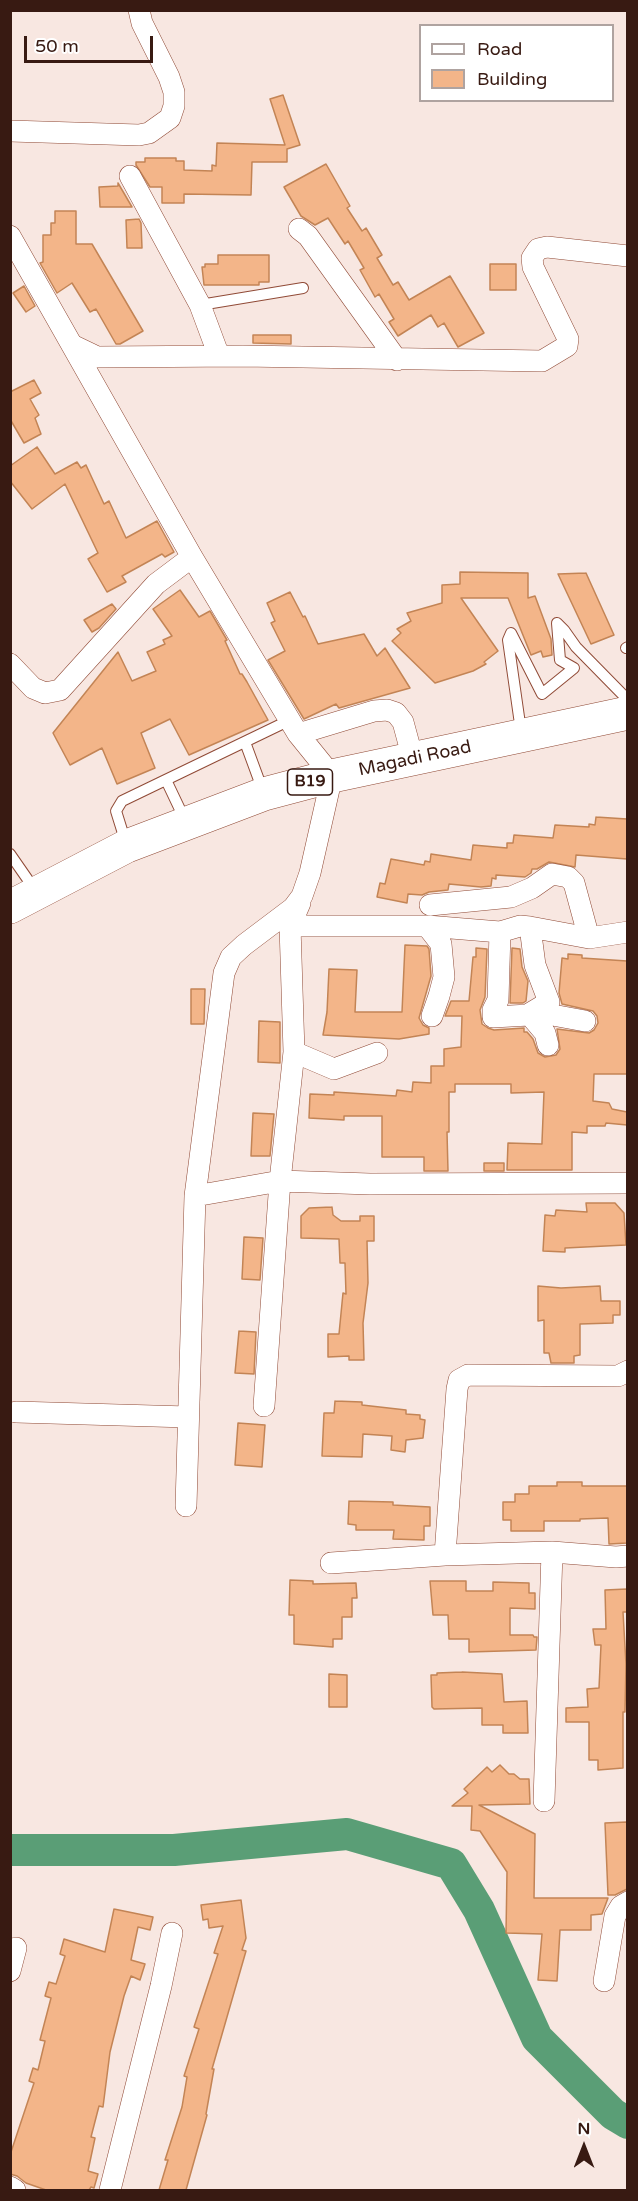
<!DOCTYPE html>
<html>
<head>
<meta charset="utf-8">
<style>
  body { margin:0 }
  #map { position:relative; width:638px; height:2201px; overflow:hidden; background:#f8e7e1; font-family:"Varela Round",sans-serif }
  canvas { display:block }
  .frame { position:absolute; inset:0; border:12px solid #381a12; pointer-events:none }
  .legend { position:absolute; left:419px; top:24px; width:195px; height:78px; box-sizing:border-box; background:#fff; border:2px solid #afa3a0; margin:0; padding:8px 10px; list-style:none; font-size:18px; color:#381a12 }
  .legend li { display:flex; align-items:center; gap:12px; height:30px }
  .legend b { width:30px; border:2px solid #afa3a0 }
  .north { position:absolute; left:554px; top:2117px; width:60px; height:60px; -webkit-text-stroke:4px #fff; paint-order:stroke; rotate:0deg; font-size:16px; font-weight:700; line-height:24px; text-align:center; color:#381a12 }
  .north::after { content:''; display:block; margin:auto; width:21px; height:27px; background:#381a12; clip-path:polygon(50% 0,100% 100%,50% 72%,0 100%) }
  .scale { position:absolute; left:24px; top:36px; width:129px; height:27px; box-sizing:border-box; border:3px solid #381a12; border-top:0; padding-left:8px; font-size:18px; line-height:21px; white-space:nowrap; color:#381a12; -webkit-text-stroke:4px #fff; paint-order:stroke }
</style>
</head>
<body>
<div id="map">
<canvas width="638" height="2201"></canvas>
<div class="frame"></div>
<ul class="legend">
<li><b style="height:8px;background:#fff"></b>Road</li>
<li><b style="height:16px;background:#f3b589"></b>Building</li>
</ul>
<div class="north">N</div>
<div class="scale">50 m</div>
</div>
<script>
const c = document.querySelector('canvas').getContext('2d');
c.lineJoin = 'round';
const toPath = rows => new Path2D(rows.map(r => 'M' + r).join(''));
function stroke(path, color, width, dash) { c.strokeStyle = color; c.lineWidth = width; c.lineCap = dash ? 'butt' : 'round'; c.setLineDash(dash || []); c.stroke(path); }
function fillPath(path, color) { c.fillStyle = color; c.fill(path, 'evenodd'); }
function write(font, color, halo, rows, align = 'center') {
  c.font = font + ' "Varela Round",sans-serif'; c.lineWidth = 5; c.setLineDash([]); c.textBaseline = 'middle'; c.strokeStyle = halo; c.fillStyle = color; for (const [text, x, y, turn = 0] of rows) {
    c.save(); c.translate(x, y); c.rotate((+turn || 0) * Math.PI / 180); c.textAlign = isNaN(turn) ? turn : align; if (halo) c.strokeText(text, 0, 0); c.fillText(text, 0, 0); c.restore();
  }
}
stroke(toPath([
  [10,1850,174,1850,347,1834,451,1864,479,1910,537,2038,613,2114,628,2123]
]), '#5a9e76', 32);
const building = toPath([
  [283,95,300,145,287,149,287,162,252,162,251,195,184,194,184,203,162,203,162,187,150,187,136,165,136,162,145,162,145,158,176,158,176,161,184,161,184,170,212,171,212,165,216,166,217,143,285,145,270,99,283,95],
  [326,164,350,206,347,208,362,231,366,228,382,255,377,258,393,285,398,282,409,300,450,276,484,333,458,347,444,323,438,327,431,315,398,336,389,322,394,319,379,294,375,297,360,270,364,268,348,241,345,244,328,218,315,225,301,216,284,187,326,164],
  [118,183,132,207,100,207,99,187,118,186,118,183],
  [55,211,76,211,76,244,92,244,143,331,120,344,116,344,96,309,90,312,72,283,57,293,40,263,43,262,43,235,51,235,51,223,55,223,55,211],
  [139,219,141,223,142,248,127,248,126,220,139,219],
  [218,255,269,255,269,282,259,282,259,285,204,285,202,267,205,267,205,264,218,264,218,255],
  [490,264,516,264,516,290,490,290,490,264],
  [24,286,35,306,26,312,13,293,24,286],
  [253,335,291,335,291,344,253,343,253,335],
  [34,380,41,393,30,399,39,415,35,418,41,434,24,443,10,419,10,392,34,380],
  [37,447,55,474,77,462,81,468,86,465,104,504,109,501,126,538,157,521,174,552,165,557,162,554,122,576,126,582,107,592,88,559,98,553,65,484,32,509,10,481,10,466,37,447],
  [460,572,528,573,528,598,535,596,551,639,552,655,543,657,541,651,531,655,508,598,461,598,498,651,484,662,486,664,473,671,435,683,392,641,401,633,397,629,411,621,407,613,442,603,442,585,460,584,460,572],
  [586,573,614,635,591,644,558,574,586,573],
  [180,590,199,617,210,611,227,640,225,641,240,674,242,674,247,682,268,720,189,755,170,719,141,733,155,768,117,784,102,748,70,765,53,733,118,652,132,681,156,671,147,652,165,644,163,640,172,636,153,609,180,590],
  [290,592,303,617,305,616,318,644,364,634,377,656,385,648,410,688,339,708,336,704,304,719,268,660,285,651,271,623,275,621,267,603,290,592],
  [112,604,116,609,99,628,92,632,84,620,112,604],
  [596,817,627,819,627,859,576,855,575,867,549,862,537,869,532,869,531,873,525,877,496,875,496,879,492,878,491,886,481,887,449,884,448,890,429,892,422,895,408,894,407,903,377,897,380,883,385,884,391,859,424,865,425,861,430,862,431,854,471,860,473,845,507,848,507,843,513,843,514,835,553,838,555,825,589,827,589,824,595,825,596,817],
  [405,945,427,946,429,949,431,976,419,1018,423,1025,429,1028,429,1034,399,1039,323,1035,327,1012,329,969,357,970,355,1012,402,1012,405,945],
  [476,948,487,949,485,997,480,1010,482,1024,488,1028,494,1030,524,1028,524,1032,527,1032,533,1039,538,1053,545,1057,556,1055,560,1049,557,1029,589,1033,594,1030,598,1023,597,1016,593,1011,562,1004,559,993,562,958,568,959,568,954,582,955,582,958,627,961,627,1074,594,1074,593,1101,609,1103,612,1109,627,1112,627,1125,606,1123,605,1126,587,1126,587,1133,572,1132,572,1170,507,1170,508,1143,542,1144,542,1142,544,1092,511,1093,511,1084,455,1084,455,1092,449,1092,449,1132,447,1132,448,1171,424,1171,424,1157,382,1157,382,1116,344,1116,344,1120,309,1118,310,1094,334,1095,334,1092,396,1096,397,1090,412,1092,413,1082,431,1083,431,1066,444,1066,444,1049,461,1047,462,1016,445,1016,451,1001,469,1001,473,957,476,957,476,948],
  [512,948,520,949,522,967,528,981,526,1001,523,1003,510,1003,512,948],
  [191,989,205,989,204,1024,191,1024,191,989],
  [259,1021,280,1022,280,1063,258,1062,259,1021],
  [253,1113,274,1114,270,1156,251,1156,253,1113],
  [484,1163,504,1163,504,1171,484,1171,484,1163],
  [586,1203,615,1203,624,1213,626,1245,565,1248,565,1252,543,1251,545,1215,555,1216,556,1210,587,1212,586,1203],
  [332,1207,333,1215,341,1221,360,1221,360,1216,374,1216,374,1241,367,1241,368,1283,363,1323,364,1360,349,1360,349,1356,328,1357,328,1334,339,1334,343,1293,346,1294,345,1263,340,1263,339,1239,301,1238,301,1216,309,1208,332,1207],
  [244,1237,263,1238,260,1280,242,1279,244,1237],
  [538,1286,561,1288,600,1286,601,1301,620,1301,620,1315,613,1315,613,1323,580,1324,580,1355,574,1356,574,1363,551,1363,549,1353,544,1353,544,1320,538,1321,538,1286],
  [239,1331,256,1332,254,1374,235,1373,239,1331],
  [335,1401,362,1402,362,1405,406,1410,406,1414,420,1415,420,1419,425,1420,423,1438,406,1440,405,1452,391,1450,392,1436,363,1434,362,1457,322,1456,324,1413,334,1413,335,1401],
  [238,1423,265,1425,262,1467,235,1465,238,1423],
  [557,1482,582,1482,582,1486,627,1486,627,1543,609,1544,608,1518,580,1519,580,1521,544,1521,544,1531,511,1531,511,1520,503,1520,503,1502,515,1502,515,1494,529,1494,529,1486,557,1486,557,1482],
  [349,1501,393,1502,393,1505,430,1507,430,1526,424,1526,424,1540,393,1539,394,1530,356,1530,356,1525,348,1524,349,1501],
  [290,1580,313,1581,313,1584,356,1583,357,1598,352,1598,352,1617,342,1617,342,1639,333,1639,333,1647,294,1644,294,1615,289,1615,290,1580],
  [430,1581,466,1581,466,1591,493,1591,493,1582,529,1583,529,1593,535,1593,535,1609,510,1608,510,1635,533,1635,534,1637,537,1637,536,1650,469,1652,469,1639,449,1639,448,1615,433,1615,430,1581],
  [627,1589,627,1612,623,1612,626,1664,625,1712,623,1712,623,1768,598,1770,598,1760,589,1760,589,1722,566,1722,566,1708,588,1707,587,1689,599,1688,601,1645,595,1645,593,1629,606,1629,605,1590,627,1589],
  [462,1672,502,1674,504,1702,527,1701,528,1733,503,1733,503,1725,482,1725,482,1708,434,1709,432,1707,431,1675,437,1675,437,1673,462,1672],
  [329,1674,347,1675,347,1707,329,1707,329,1674],
  [500,1765,509,1774,514,1774,520,1779,529,1779,530,1804,479,1805,535,1834,534,1898,608,1898,602,1914,591,1915,591,1930,560,1930,557,1981,538,1980,542,1934,506,1933,507,1872,480,1831,471,1830,472,1806,452,1806,468,1793,464,1789,487,1767,492,1772,500,1765],
  [627,1822,627,1889,615,1895,608,1895,605,1823,627,1822],
  [241,1900,246,1938,242,1950,246,1951,212,2069,214,2069,206,2114,207,2115,186,2190,159,2190,168,2160,165,2160,182,2107,187,2077,184,2076,199,2029,194,2027,218,1954,214,1953,223,1926,209,1928,208,1919,203,1920,201,1905,241,1900],
  [114,1909,153,1917,150,1930,138,1927,131,1960,145,1964,140,1980,131,1976,124,1996,110,2052,103,2107,99,2106,91,2137,95,2138,88,2171,98,2174,94,2188,91,2187,89,2190,46,2190,26,2183,17,2176,10,2174,10,2155,34,2083,29,2081,33,2068,38,2070,45,2041,40,2040,51,1998,45,1996,49,1982,56,1984,65,1956,60,1954,64,1939,105,1952,114,1909]
]);
fillPath(building, '#f3b589');
stroke(building, '#c38455', 1.5);
const lane = toPath([
  [200,305,303,288],
  [626,648,628,647],
  [521,731,508,640,511,633,542,694,574,668,560,660,557,623,564,630,576,647,628,700],
  [245,742,263,791],
  [166,780,185,820],
  [126,843,116,811,122,801,290,720],
  [10,854,35,890]
]);
const street = toPath([
  [10,131,139,135,149,133,170,118,174,106,174,92,169,77,142,23,139,10],
  [130,176,200,305,219,356],
  [299,229,308,236,397,360],
  [10,236,192,557,298,734,332,776,310,873,302,896,293,908,244,945,231,957,224,973,195,1196,186,1506],
  [72,345,97,357,243,356,542,361,567,346,568,339,533,267,532,258,538,249,547,247,628,256],
  [10,664,33,688,45,693,60,690,156,584,192,557],
  [298,734,374,711,387,710,396,713,403,722,413,759],
  [430,905,511,897,532,888,552,874,568,877,574,883,589,938],
  [290,926,427,926,500,932,520,926,530,927,589,938,628,932],
  [427,926,441,944,444,977,439,996,432,1016],
  [530,927,535,965,549,1002,529,1014,545,1033,548,1045],
  [500,932,498,1000,493,1010,493,1017,547,1014,585,1021],
  [294,1052,334,1069,377,1053],
  [195,1196,280,1181,370,1184,628,1183],
  [264,1406,280,1181,294,1052,290,926,300,903],
  [16,1412,188,1417],
  [445,1555,552,1552,616,1557,628,1556],
  [331,1563,445,1555,457,1389,459,1380,468,1375,618,1376,628,1371],
  [544,1801,552,1552],
  [10,1971,16,1948],
  [604,1981,615,1916,621,1906,628,1902],
  [10,2187,15,2190],
  [110,2190,161,1986,172,1933]
]);
const highway = toPath([
  [10,907,127,846,264,794,332,776,628,713]
]);
stroke(lane, '#904a36', 12);
stroke(street, '#904a36', 22);
stroke(highway, '#904a36', 34);
stroke(lane, '#fff', 10);
stroke(street, '#fff', 21);
stroke(highway, '#fff', 33);
for (const [x, y, w] of [
  [310,782,45]
]) { const box = new Path2D(); box.roundRect(x - w / 2, y - 13, w, 26, 4.5); c.fillStyle = '#fff'; c.fill(box); stroke(box, '#381a12', 1.5); }
write('bold 16px', '#381a12', null, [
  ["B19",310,782]
]);
write('18px', '#381a12', '#fff', [
  ["Magadi Road",415,759,-12]
]);
</script>
</body>
</html>
